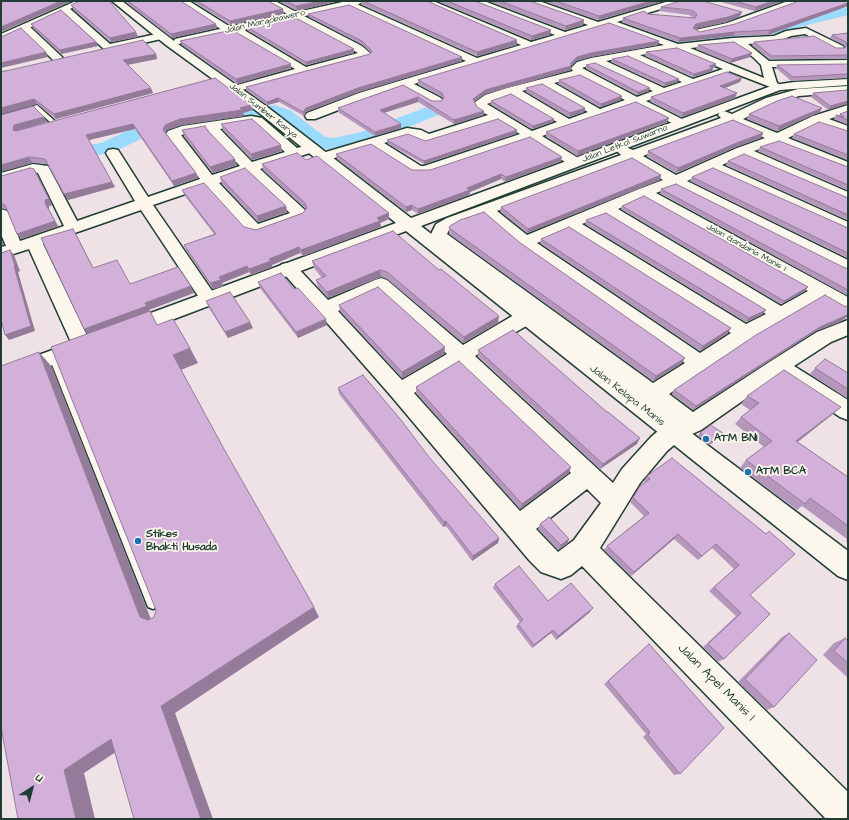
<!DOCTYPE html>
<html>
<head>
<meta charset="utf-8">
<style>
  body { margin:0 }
  #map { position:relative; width:849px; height:820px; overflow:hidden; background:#efe2e7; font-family:"Architects Daughter",sans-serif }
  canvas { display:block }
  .frame { position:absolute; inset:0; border:2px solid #1f3d34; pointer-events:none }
  .north { position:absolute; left:12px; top:768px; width:40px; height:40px; -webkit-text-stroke:3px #fbf7ec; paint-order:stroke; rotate:36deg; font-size:11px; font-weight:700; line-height:16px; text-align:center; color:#1f3d34 }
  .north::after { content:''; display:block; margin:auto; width:14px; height:18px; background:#1f3d34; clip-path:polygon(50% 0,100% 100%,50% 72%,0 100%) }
</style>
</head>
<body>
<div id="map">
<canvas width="849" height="820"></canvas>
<div class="frame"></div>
<div class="north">U</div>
</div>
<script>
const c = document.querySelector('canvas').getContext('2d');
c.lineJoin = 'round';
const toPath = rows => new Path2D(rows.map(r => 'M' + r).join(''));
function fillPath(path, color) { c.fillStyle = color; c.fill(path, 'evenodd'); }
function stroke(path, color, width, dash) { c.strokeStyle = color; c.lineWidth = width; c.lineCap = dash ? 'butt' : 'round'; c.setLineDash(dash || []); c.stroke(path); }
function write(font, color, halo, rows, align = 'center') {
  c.font = font + ' "Architects Daughter",sans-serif'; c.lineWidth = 3.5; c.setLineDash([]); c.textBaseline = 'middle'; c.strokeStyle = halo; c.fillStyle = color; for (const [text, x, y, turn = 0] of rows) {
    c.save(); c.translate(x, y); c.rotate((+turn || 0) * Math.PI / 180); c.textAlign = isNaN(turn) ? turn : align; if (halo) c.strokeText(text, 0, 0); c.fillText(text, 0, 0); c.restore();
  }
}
fillPath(toPath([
  [848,7,848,15,799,27,782,34,755,41,729,41,615,57,556,70,537,76,531,75,528,71,531,67,545,62,615,47,729,31,755,31,772,28,789,21,848,7],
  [474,89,480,90,483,94,480,98,374,141,334,150,313,147,273,117,163,133,141,139,114,152,1,174,1,160,101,143,127,131,161,121,274,105,290,110,325,137,334,138,361,132,474,89]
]), '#9adafc');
const service = toPath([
  [37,105,56,122,56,124,52,124,36,109,1,119,1,115,37,105],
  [54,353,58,354,59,357,160,602,158,607,153,609,148,607,146,602,49,357,50,354,54,353]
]);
const minor = toPath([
  [179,1,189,1,232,28,236,26,239,27,306,67,358,53,264,1,275,1,362,46,371,54,370,56,309,73,234,92,230,91,228,89,230,87,295,69,232,31,228,33,225,32,179,1],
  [339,1,350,1,477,58,521,45,421,1,433,1,531,42,555,35,473,3,472,1,484,1,565,32,588,25,528,3,527,1,539,1,598,22,669,1,682,1,681,3,617,22,678,44,733,38,774,36,786,31,806,28,843,46,844,48,843,50,835,50,805,34,791,36,776,42,748,44,769,61,848,60,848,66,772,67,777,83,784,87,782,89,778,90,729,71,728,74,646,101,684,120,686,123,684,126,680,127,635,105,542,136,580,159,582,162,580,165,575,166,570,165,529,140,430,173,418,174,413,173,372,147,324,161,319,160,317,157,319,154,407,128,421,130,429,134,488,115,478,110,474,103,485,95,507,88,573,71,571,68,577,62,591,58,664,45,608,25,414,84,441,98,443,101,441,104,433,104,403,87,367,99,315,119,307,119,305,116,307,113,359,93,466,61,339,1],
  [733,44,753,57,761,65,764,78,690,48,733,44],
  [676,50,723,69,693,79,640,55,676,50],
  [627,57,682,82,664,88,606,61,627,57],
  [594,64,653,91,637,97,582,68,594,64],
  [579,77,625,100,600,109,554,83,579,77],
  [542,86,588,112,569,119,522,91,542,86],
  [511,95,557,122,532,131,487,104,511,95],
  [498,121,520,134,424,166,421,166,384,143,408,136,428,143,498,121],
  [788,1,800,1,799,3,733,27,698,35,693,32,695,30,727,23,788,1],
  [65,6,68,7,110,44,161,33,166,36,161,39,109,51,105,50,62,11,60,9,65,6],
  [25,24,28,25,62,57,63,59,62,61,54,61,20,27,22,25,25,24],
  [848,86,848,92,799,96,774,104,743,119,777,133,813,116,848,105,848,113,829,119,848,126,848,135,817,124,788,138,848,162,848,171,777,143,754,151,848,192,848,203,742,156,722,165,848,222,848,233,711,170,687,181,848,260,848,272,842,271,674,186,656,193,848,297,848,311,841,309,822,298,752,338,669,394,693,412,771,361,817,332,848,320,848,335,831,342,794,366,848,400,848,420,840,417,778,376,701,430,681,439,667,451,640,483,600,548,848,792,848,819,826,819,582,566,571,575,561,579,541,572,529,560,392,397,279,268,282,264,288,263,294,264,328,300,375,280,381,278,387,280,463,345,519,312,527,311,437,244,431,234,436,224,447,218,621,155,616,150,618,147,623,146,633,150,721,118,718,115,720,112,724,111,732,114,766,98,798,89,848,86],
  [731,123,765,138,737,148,676,175,643,156,731,123],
  [631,161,663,180,639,189,527,235,497,211,631,161],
  [643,198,808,291,781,306,618,209,643,198],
  [605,215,766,314,746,324,582,224,605,215],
  [484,216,519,246,685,363,653,383,447,234,449,230,459,224,484,216],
  [568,230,731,333,700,353,537,243,568,230],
  [379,292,447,354,402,380,338,311,379,292],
  [535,317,674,422,665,425,651,437,622,469,613,483,475,356,533,322,535,317],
  [459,366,571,473,520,511,414,393,459,366],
  [587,489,601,503,574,540,558,552,536,529,587,489],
  [251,116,262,118,297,148,305,146,310,147,312,150,310,153,260,169,305,210,307,213,304,218,263,233,257,235,247,232,206,187,153,205,217,298,214,302,208,304,202,302,141,210,43,244,92,346,89,351,82,353,75,351,29,249,1,258,1,247,6,246,1,234,1,209,7,211,9,214,20,241,64,226,38,173,33,172,1,181,1,173,33,164,48,166,77,221,135,201,106,153,108,150,113,149,118,150,148,197,200,179,166,134,168,131,182,126,251,116],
  [251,124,254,124,285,152,252,162,220,129,251,124],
  [208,130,211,136,240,166,212,175,181,135,208,130],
  [247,173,290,213,258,224,219,183,247,173]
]);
const tertiary = toPath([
  [112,1,122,1,174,41,175,39,179,38,347,1,363,1,359,4,178,44,266,106,411,218,774,85,794,82,848,79,848,85,780,90,421,226,645,398,848,551,848,580,838,576,406,231,132,335,125,337,118,335,115,330,118,325,396,223,258,112,166,45,112,1],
  [82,339,89,341,92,346,89,351,1,385,1,369,82,339]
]);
const trunk = toPath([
  [76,1,87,1,1,41,1,34,76,1]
]);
stroke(service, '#1f3d34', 3);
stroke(minor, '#1f3d34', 3);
stroke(tertiary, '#1f3d34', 3);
stroke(trunk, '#1f3d34', 3);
fillPath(service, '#fbf7ec');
fillPath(minor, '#fbf7ec');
fillPath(tertiary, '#fbf7ec');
fillPath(trunk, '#fbf7ec');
fillPath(toPath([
  [124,1,181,1,217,28,172,38],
  [192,1,268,1,284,14,231,25],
  [278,1,338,1,297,11],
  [361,1,427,1,517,45,477,56,361,4],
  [437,1,475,1,551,30,550,35,531,40],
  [488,1,530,1,584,20,583,25,565,30],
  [543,1,664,1,598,20],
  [717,1,784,1,754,11],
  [848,1,848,6,768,35,733,36,678,42,622,22,623,18,648,14,694,18,689,15,659,11,661,7,740,16,727,22,695,29,700,32],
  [71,5,136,32,138,37,111,42,73,9],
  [308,14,462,61,359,92,306,112,304,116,279,102,267,105,246,90,246,87,370,54,371,53,363,45,309,17],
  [31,24,96,42,98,46,61,54,33,28],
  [247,27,354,49,354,53,306,65,247,30],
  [848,33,848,59,770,59,752,45,754,42,836,48,845,48,844,45,830,38,832,35],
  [180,41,291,64,291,68,237,84,182,45],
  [659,41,658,45,591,57,576,61,571,66,571,70,485,94,474,101,477,107,484,115,454,124,418,102,384,113,401,124,401,128,375,136,338,112,338,108,403,85,432,101,441,101,443,99,442,97,418,84,418,80],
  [698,45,752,53,750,57,730,63,696,49],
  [646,52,716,64,715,67,713,68,712,71,693,77,645,56],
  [156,54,157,59,128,65,153,93,56,119,37,104,1,114,1,71],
  [612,59,678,82,664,86,611,62],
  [848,64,848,78,791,81,776,68,777,65],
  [586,65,649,91,637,95,586,68],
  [559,80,621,100,600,107,558,84],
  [740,82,724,88,735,98,682,117,650,101,651,97],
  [526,88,585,108,584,112,569,117,526,92],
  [848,90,828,110,811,97,813,93],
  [491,101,554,119,553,122,532,129,490,104],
  [251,105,253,110,243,113,244,116,182,125,167,130,166,133,196,173,198,178,174,186,135,129,89,140,115,187,68,200,48,164,33,163,1,115,47,122,17,131],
  [848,111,848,125,834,119,836,115,839,116,840,114],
  [820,112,777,131,747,119,749,114],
  [667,122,577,156,546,136,546,132],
  [221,124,282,151,252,160,223,130],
  [182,130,237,165,213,173,184,136],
  [517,130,516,134,424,164,388,144,387,140,425,141],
  [848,131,848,160,792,138,794,134],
  [763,133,761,138,736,147,676,173,647,156,648,151],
  [760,147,848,167,848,190,758,151],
  [336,154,412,170,430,170,561,161,505,182,501,179,470,192,469,195,418,214,412,210,406,212,337,159],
  [306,160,389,213,389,219,380,223,381,227,303,256,300,253,272,265,272,267,251,275,249,272,222,283,223,286,213,289,187,251,184,245,214,234,185,196,182,190,244,227,256,230,303,213,306,209,263,170,262,164],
  [728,161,848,198,848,220,726,165],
  [37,174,52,205,49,206,49,210,58,226,21,239,17,234,7,210,1,208,1,176],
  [661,175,660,180,527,233,500,211,501,207],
  [220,177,286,206,287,212,258,222,222,184],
  [692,177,848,228,848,258,690,181],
  [661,189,845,268,848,268,848,296,660,193],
  [622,206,808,287,805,291,781,304,621,209],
  [586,220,763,314,746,322,585,224],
  [449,228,519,242,682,363,653,381,449,234],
  [393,231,498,323,463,343,387,279,381,277,328,298,318,287,316,280,322,278,314,268,312,261],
  [541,239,728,333,700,351,540,243],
  [258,282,294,289,327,325,298,338,260,288],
  [206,301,253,328,228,338,209,308],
  [339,305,445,347,444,354,402,378,340,311],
  [844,306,848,307,848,316,840,322,816,331,693,410,672,394,674,390],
  [478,350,607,412,637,444,600,469,478,356],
  [815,368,848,373,848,399,810,374],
  [416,387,569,473,520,509,416,393],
  [338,388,499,538,498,543,472,561,446,526,443,527,339,394],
  [747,396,841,407,833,414,798,442,848,477,848,543,846,541,847,539,802,506,797,510,740,468,746,460,764,447,735,424,741,417,750,410,741,404],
  [700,433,721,437,709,445,698,436],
  [647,476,766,534,750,595,724,659,718,662,703,647,736,616,709,591,734,569,712,548,698,560,674,539,631,576,604,550,607,546,644,516,630,502,640,486,645,482,644,481],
  [540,524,569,539,567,544,558,550,538,529],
  [495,584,548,601,590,612,556,640,551,633,532,648,516,627,518,624,520,622,493,588],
  [789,633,774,707,767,710,738,682,782,637],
  [845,638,848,641,848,678,823,655,834,643],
  [649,644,680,774,674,775,643,737,646,734,604,684]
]), '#b597bb');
fillPath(toPath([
  [61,1,72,1,1,32,1,27],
  [321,1,338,1,297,11,296,6],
  [651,1,664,1,598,20,599,16],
  [773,1,784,1,754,11,756,7],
  [848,3,848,6,768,35,770,30],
  [283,9,284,14,231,25,230,21],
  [742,12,740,16,727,22,695,29,693,28,696,24],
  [584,20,583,25,565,30,566,26],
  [216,24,217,28,172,38,171,34],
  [551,30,550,35,531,40,532,36],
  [136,32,138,37,111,42,110,38],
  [735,32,733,36,678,42,680,38],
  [517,40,517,45,477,56,477,52],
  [659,41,658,45,591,57,576,61,570,66,571,66,571,70,485,94,473,103,473,99,485,90,571,63,577,57,591,53],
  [96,42,98,46,61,54,60,50],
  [354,49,354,53,306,65,306,62],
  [46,52,48,57,1,68,1,63],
  [752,53,750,57,730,63,732,59],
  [156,54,157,59,125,65,123,60],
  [462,57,462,61,359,92,306,112,304,116,303,112,306,108,358,88],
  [291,64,291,68,237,84,236,79],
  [716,64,715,67,713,68,712,71,693,77,694,74,709,66],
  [742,78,740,82,718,91,720,86],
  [679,79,678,82,664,86,665,83],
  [151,88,153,93,56,119,54,114],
  [650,88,649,91,637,95,638,92],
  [737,93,735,98,682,117,683,113],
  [622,96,621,100,600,107,601,104],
  [418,97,418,102,380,114,380,110],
  [278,98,279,102,267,105,267,102],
  [34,99,37,104,1,114,1,108],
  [848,101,848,104,828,110,830,106],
  [251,105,253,110,243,113,244,116,182,125,167,130,165,135,163,130,165,125,180,119,240,108],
  [585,108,584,112,569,117,570,113],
  [822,108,820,112,777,131,779,126],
  [484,111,484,115,454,124,454,120],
  [44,117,47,122,17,131,16,135,13,130,14,125],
  [669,118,667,122,577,156,578,151],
  [554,119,553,122,532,129,533,126],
  [133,124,135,129,89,140,86,135],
  [401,124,401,128,375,136,375,132],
  [517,130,516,134,424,164,424,161],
  [763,133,761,138,736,147,676,173,678,168,739,142],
  [281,145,282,151,252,160,251,154],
  [29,157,33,163,1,172,1,165],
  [562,157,561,161,505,182,506,177],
  [235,159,237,165,213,173,210,167],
  [34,169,52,205,49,206,49,210,58,226,21,239,17,234,46,205],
  [196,173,198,178,174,186,172,181],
  [501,174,501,179,470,192,469,195,418,214,418,209],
  [661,175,660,180,527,233,528,229],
  [112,182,115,187,68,200,64,194],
  [412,205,412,210,406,212,406,207],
  [286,206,287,212,258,222,257,216],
  [389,213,389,219,380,223,381,227,303,256,301,250,377,218],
  [73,229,77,236,97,275,93,268],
  [1,238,4,245,1,246],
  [299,247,300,253,272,265,272,267,251,275,249,269,269,259],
  [10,250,14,255,20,271,18,272,35,331,9,340,5,335],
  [247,266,249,272,222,283,223,286,213,289,210,283,219,277],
  [380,270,381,277,328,298,327,292],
  [191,286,194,293,149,310,150,312,88,335,84,329,145,303],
  [808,287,805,291,781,304,784,301],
  [766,310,763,314,746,322,749,318],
  [848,314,848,316,840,322,816,331,693,410,696,406,820,327],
  [499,316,498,323,463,343,464,337],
  [326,319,327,325,298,338,296,332],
  [250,322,253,328,228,338,225,332],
  [731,328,728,333,700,351,703,346],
  [445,347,444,354,402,378,402,372],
  [190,348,198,363,181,370,173,355],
  [39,352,52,367,154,627,140,617],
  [685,358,682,363,653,381,656,376],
  [841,407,833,414,789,448,796,441],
  [724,434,721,437,709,445,712,442],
  [640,438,637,444,600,469,603,464],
  [571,467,569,473,520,509,522,504],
  [446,521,446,526,443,527,444,522],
  [678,534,674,539,631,576,634,572],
  [499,538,498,543,472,561,473,556],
  [569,539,567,544,558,550,561,545],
  [314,607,319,617,175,713,213,819,201,819,161,706],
  [593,608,590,612,556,640,558,636],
  [553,630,551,633,532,648,534,645],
  [111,739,128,744,84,773,95,819,76,819,64,770]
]), '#947b99');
const building = toPath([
  [1,1,61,1,1,27,1,1],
  [80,1,109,1,136,32,110,38,71,5,80,1],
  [128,1,181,1,216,24,171,34,128,1],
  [197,1,268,1,283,9,230,21,197,1],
  [286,1,321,1,296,6,286,1],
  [363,1,427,1,517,40,477,52,363,1],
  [447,1,475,1,551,30,532,36,447,1],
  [500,1,530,1,584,20,566,26,500,1],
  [556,1,651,1,599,16,556,1],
  [680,1,703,1,742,12,728,17,696,24,693,28,700,32,735,24,799,1,848,1,848,3,770,30,735,32,680,38,623,18,644,11,648,14,695,18,697,14,691,10,661,7,680,1],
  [734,1,773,1,756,7,734,1],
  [349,5,462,57,358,88,306,108,303,112,278,98,267,102,246,87,370,54,372,51,362,41,308,14,349,5],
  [61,10,96,42,60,50,31,24,61,10],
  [294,17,354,49,306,62,247,27,294,17],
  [609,23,659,41,591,53,577,57,571,63,571,66,485,90,473,99,477,107,484,111,454,120,418,97,380,110,401,124,375,132,338,108,403,85,432,101,441,101,444,98,442,93,418,80,609,23],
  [21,28,46,52,1,63,1,37,21,28],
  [232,30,291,64,236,79,180,41,232,30],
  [848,33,848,55,771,56,754,42,814,36,836,48,845,48,847,45,846,42,832,35,848,33],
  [143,40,156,54,123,60,151,88,54,114,34,99,1,108,1,72,143,40],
  [734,42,752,53,732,59,698,45,734,42],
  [677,48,716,64,709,66,713,68,694,74,646,52,677,48],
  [628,56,679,79,665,83,612,59,628,56],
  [595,63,650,88,638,92,586,65,595,63],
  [848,64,848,74,793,77,777,65,848,64],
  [727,72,742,78,720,86,737,93,683,113,651,97,727,72],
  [580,75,622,96,601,104,559,80,580,75],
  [215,78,251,105,240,108,242,110,180,119,165,125,163,130,196,173,172,181,133,124,86,135,112,182,64,194,45,159,29,157,1,165,1,115,33,106,44,117,14,125,13,130,16,131,215,78],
  [542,84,585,108,570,113,526,88,542,84],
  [848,90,848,101,830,106,813,93,848,90],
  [511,94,554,119,533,126,491,101,511,94],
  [792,96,822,108,779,126,749,114,777,101,792,96],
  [636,102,669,118,578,151,546,132,636,102],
  [848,111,848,120,836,115,844,117,840,114,848,111],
  [252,119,281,145,251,154,221,124,252,119],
  [498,119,517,130,424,161,387,140,408,134,425,141,498,119],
  [733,120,763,133,739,142,678,168,648,151,733,120],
  [819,122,848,131,848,155,794,134,819,122],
  [205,126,208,131,235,159,210,167,182,130,205,126],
  [530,137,562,157,506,177,501,174,467,188,470,190,418,209,412,205,406,207,336,154,371,144,412,170,430,170,530,137],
  [779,141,848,167,848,185,760,147,779,141],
  [297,153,306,160,317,156,389,213,377,218,380,221,301,250,299,247,269,259,271,261,249,269,247,266,219,277,221,280,210,283,184,245,216,234,182,190,204,183,244,227,256,230,303,213,307,208,305,203,262,164,297,153],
  [744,154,848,198,848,215,728,161,744,154],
  [632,158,661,175,528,229,501,207,632,158],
  [30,168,34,169,49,199,45,200,46,205,55,221,17,234,5,205,1,203,1,176,30,168],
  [245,168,286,206,257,216,220,177,245,168],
  [713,168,848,228,848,253,692,177,713,168],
  [676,184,845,268,848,268,848,290,661,189,676,184],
  [644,196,808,287,784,301,622,206,644,196],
  [484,212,519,242,685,358,656,376,449,228,450,226,460,220,484,212],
  [606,213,766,310,749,318,586,220,606,213],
  [569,227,731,328,703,346,541,239,569,227],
  [73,229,93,268,117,260,130,284,178,267,191,286,145,303,147,306,84,329,41,238,73,229],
  [393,231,439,270,441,269,499,316,464,337,387,272,380,270,327,292,316,280,326,276,312,261,393,231],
  [10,250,15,266,14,266,31,326,5,335,1,319,1,253,10,250],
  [281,273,294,289,298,288,326,319,296,332,258,282,281,273],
  [378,287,445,347,402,372,339,305,378,287],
  [230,292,250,322,225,332,206,301,230,292],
  [825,295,844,306,848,307,848,314,843,317,820,327,696,406,674,390,756,335,825,295],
  [150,311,157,325,173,319,190,348,173,355,224,449,314,607,161,706,201,819,134,819,111,739,64,770,76,819,18,819,1,727,1,366,39,352,140,617,148,620,154,617,156,610,51,347,150,311],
  [513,330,607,412,608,412,640,438,603,464,478,350,513,330],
  [825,359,848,373,848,389,815,368,825,359],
  [459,361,571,467,522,504,416,387,459,361],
  [784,370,841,407,796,441,848,477,848,526,810,498,805,504,746,460,772,441,741,417,759,403,747,396,784,370],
  [363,375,401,420,429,457,499,538,473,556,446,521,444,522,338,388,363,375],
  [711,425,724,434,712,442,700,433,711,425],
  [672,458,766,534,769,531,795,554,750,595,770,614,724,659,708,644,741,613,714,587,739,565,716,544,702,556,678,534,634,572,607,546,649,513,633,498,640,486,650,479,647,476,672,458],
  [549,517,569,539,561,545,540,524,549,517],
  [519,566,548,601,571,583,593,608,558,636,553,630,534,645,518,624,523,620,495,584,519,566],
  [789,633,817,660,774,707,745,679,789,633],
  [845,638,848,641,848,663,834,651,845,638],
  [649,644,724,728,680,774,648,735,650,732,608,681,649,644]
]);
fillPath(building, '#d3b0da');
stroke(building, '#947b99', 1);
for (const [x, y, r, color] of [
  [706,439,4,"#1f6fb2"],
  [748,472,4,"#1f6fb2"],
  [138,541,4,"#1f6fb2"]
]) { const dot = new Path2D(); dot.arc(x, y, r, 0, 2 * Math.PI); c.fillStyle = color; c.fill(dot); stroke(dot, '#fbf7ec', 1.5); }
write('9px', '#1f3d34', '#fbf7ec', [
  ["Jalan Margobawero",265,22,-13],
  ["Jalan Sumber Karya",263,111,38],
  ["Jalan Letkol Suwarno",625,144,-21],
  ["Jalan Gandaria Manis I",746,248,29]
]);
write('11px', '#1f3d34', '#fbf7ec', [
  ["Jalan Kelapa Manis",627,396,38]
]);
write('bold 11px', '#1f3d34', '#fbf7ec', [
  ["ATM BNI",714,439],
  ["ATM BCA",756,472],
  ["Stikes",146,535],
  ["Bhakti Husada",146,548]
], 'left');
write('13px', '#1f3d34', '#fbf7ec', [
  ["Jalan Apel Manis I",716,683,45]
]);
</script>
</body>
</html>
